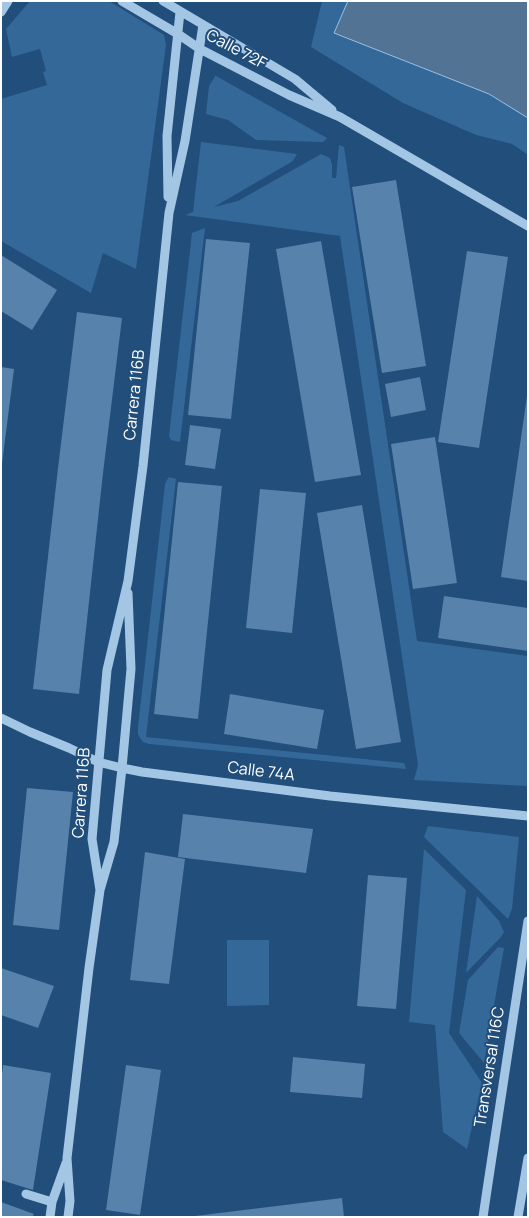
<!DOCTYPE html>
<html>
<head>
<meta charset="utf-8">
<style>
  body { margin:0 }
  #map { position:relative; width:529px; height:1218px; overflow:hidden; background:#214e7b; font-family:Manrope,sans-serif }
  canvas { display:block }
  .frame { position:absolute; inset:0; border:2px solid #fff; pointer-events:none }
</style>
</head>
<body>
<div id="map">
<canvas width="529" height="1218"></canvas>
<div class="frame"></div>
</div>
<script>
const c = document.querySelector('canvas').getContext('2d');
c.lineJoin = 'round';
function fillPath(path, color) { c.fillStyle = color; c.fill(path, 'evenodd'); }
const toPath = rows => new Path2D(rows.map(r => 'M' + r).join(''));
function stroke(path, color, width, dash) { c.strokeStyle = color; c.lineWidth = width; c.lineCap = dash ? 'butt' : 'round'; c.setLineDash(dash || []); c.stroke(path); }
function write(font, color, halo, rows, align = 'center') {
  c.font = font + ' Manrope,sans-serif'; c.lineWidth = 4; c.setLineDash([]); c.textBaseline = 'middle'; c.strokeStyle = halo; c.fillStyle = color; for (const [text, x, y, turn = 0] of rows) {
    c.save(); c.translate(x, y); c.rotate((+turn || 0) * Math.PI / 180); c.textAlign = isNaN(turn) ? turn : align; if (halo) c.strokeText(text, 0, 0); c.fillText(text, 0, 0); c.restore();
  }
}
fillPath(toPath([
  [30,1,109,1,164,35,166,45,136,269,103,253,91,293,1,241,1,99,47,85,43,72,46,71,40,49,12,57,6,29],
  [322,1,528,1,528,155,512,144,476,135,403,103,311,47],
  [216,75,216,76,327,138,323,142,256,140,228,120,206,114,209,86],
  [201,142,297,154,293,161,214,207,238,201,321,154,330,158,332,165,332,178,336,178,339,145,344,147,417,641,528,656,528,786,414,780,418,765,340,236,185,215,193,212],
  [205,228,180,442,171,440,169,436,192,233],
  [169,477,176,479,146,737,404,763,406,769,149,744,143,742,140,738,138,734,138,727,165,484,167,480],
  [428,826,519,837,512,909,508,919,424,837],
  [424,849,466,890,449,1033,482,1083,467,1149,443,1132,435,1025,409,1022],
  [477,896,499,921,504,932,501,937,466,973],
  [227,940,269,940,269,1005,227,1006],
  [498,947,504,948,484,1063,459,1033,468,980]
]), '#346899');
const water = toPath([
  [348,1,528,1,528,118,489,94,334,33,348,1]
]);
fillPath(water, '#527394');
stroke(water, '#97c1e7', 1);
fillPath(toPath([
  [396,180,426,366,382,373,352,187],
  [206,239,250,243,231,419,188,415],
  [321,241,361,475,315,482,276,249],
  [467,251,508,257,479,448,438,442],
  [1,255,57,290,32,330,1,311],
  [77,312,122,318,103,473,79,694,33,689,58,468],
  [1,367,14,369,2,464,1,464],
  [420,377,426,410,391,417,385,384],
  [527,396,528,396,528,581,501,577],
  [190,425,221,429,215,469,185,465],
  [435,437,457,583,413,589,391,444],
  [178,482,222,486,198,719,154,714],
  [260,489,306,493,292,633,246,628],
  [362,505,401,742,356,749,317,513],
  [444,596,528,608,528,651,438,638],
  [230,694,324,710,317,749,224,734],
  [27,788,73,792,59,930,13,925],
  [183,814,313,829,306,873,178,857],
  [145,852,185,859,169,984,130,980],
  [368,875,407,878,396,1009,357,1006],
  [1,968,54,986,38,1028,1,1015],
  [293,1057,365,1064,362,1098,290,1092],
  [3,1065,51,1073,33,1190,1,1180,1,1083],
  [126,1065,161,1070,140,1215,106,1210],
  [342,1198,344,1217,195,1217,195,1216],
  [1,1202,34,1214,32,1217,1,1217]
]), '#5682ab');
stroke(toPath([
  [122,1,178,34,200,49,289,95,340,117,528,226],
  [163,1,295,79,332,110],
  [1,12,8,1],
  [168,197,167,136,180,12],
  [1,718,30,732,69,748,98,762,122,768,142,772,330,796,528,816],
  [100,890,92,839,107,670,128,581,143,466,169,213,185,141,203,25],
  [26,1194,52,1202],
  [50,1217,52,1202,66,1163],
  [68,1217,70,1201,67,1158,89,968,100,890,114,842,122,768,131,669,128,593],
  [483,1217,487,1190,528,921],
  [518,1217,528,1158]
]), '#a4c6e5', 9);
write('16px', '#fff', '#214e7b', [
  ["Calle 72F",236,50,28],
  ["Carrera 116B",135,395,-84],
  ["Calle 74A",261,772,7],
  ["Carrera 116B",82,793,-86],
  ["Transversal 116C",490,1067,-81]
]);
</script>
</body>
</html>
